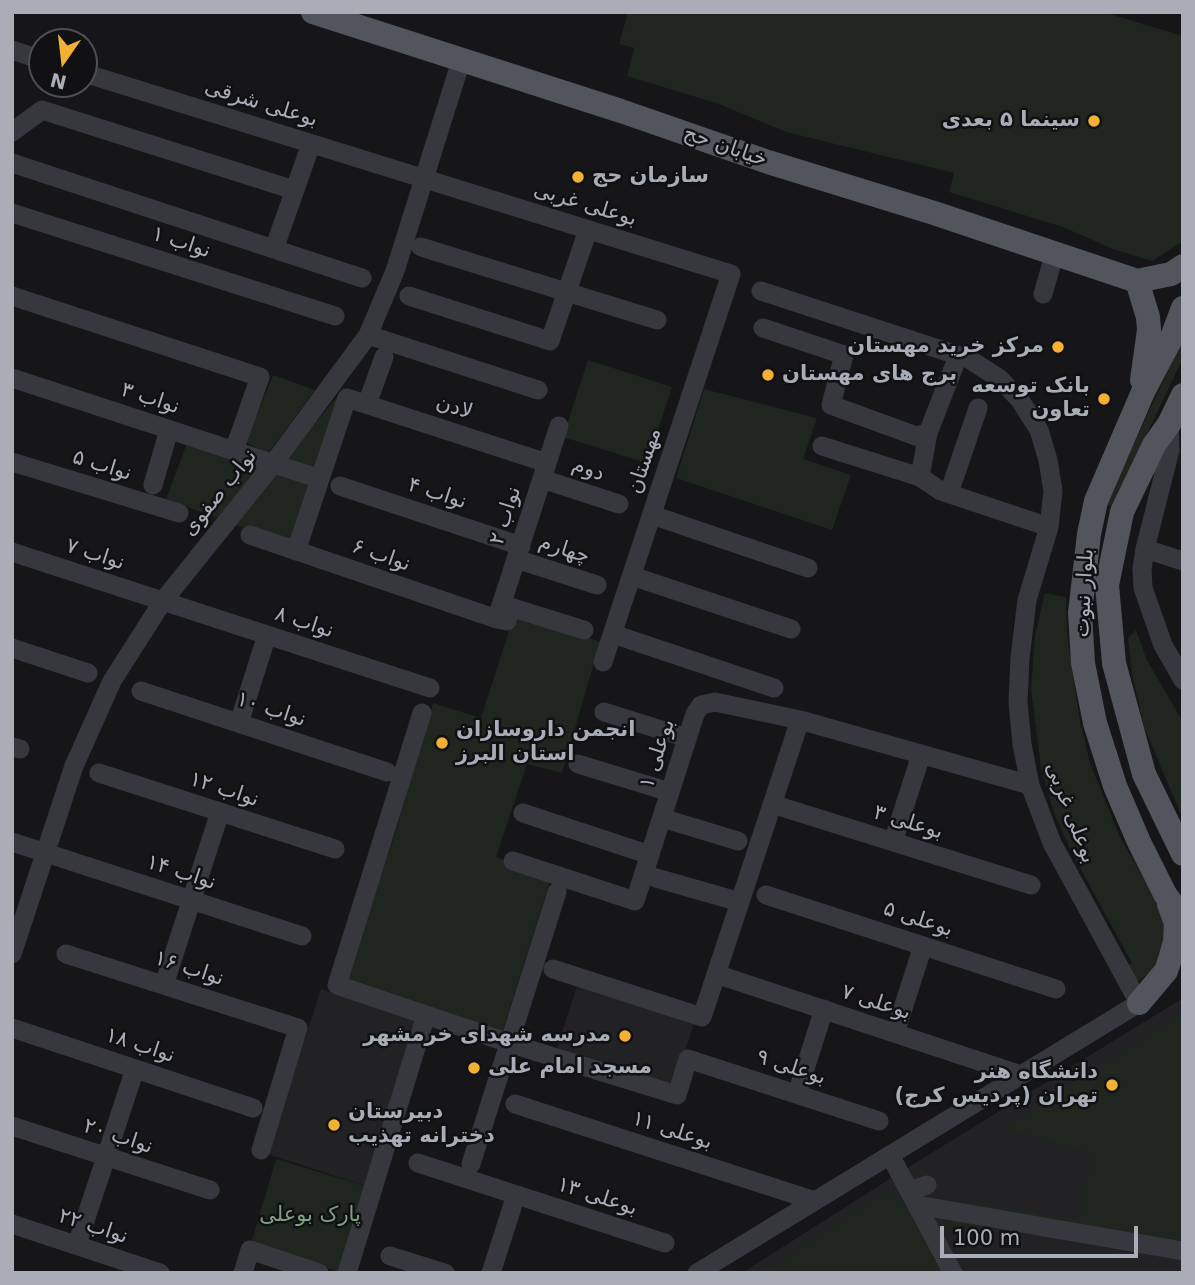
<!DOCTYPE html>
<html>
<head>
<meta charset="utf-8">
<style>
  body { margin:0 }
  #map { position:relative; width:1195px; height:1285px; overflow:hidden; background:#161618; font-family:"DejaVu Sans",sans-serif }
  canvas { display:block }
  .frame { position:absolute; inset:0; border:14px solid #a8adb8; pointer-events:none }
  .north { position:absolute; left:28px; top:28px; width:70px; height:70px; box-sizing:border-box; background:#111113; border:2px solid #4d4f55; border-radius:50%; rotate:194deg; font-size:19px; font-weight:700; line-height:28px; text-align:center; color:#a8adb8 }
  .north::after { content:''; display:block; margin:auto; width:24px; height:32px; background:#f2b134; clip-path:polygon(50% 0,100% 100%,50% 72%,0 100%) }
  .scale { position:absolute; left:940px; top:1226px; width:198px; height:32px; box-sizing:border-box; border:4px solid #a8adb8; border-top:0; padding-left:9px; font-size:21px; line-height:24px; white-space:nowrap; color:#a8adb8; -webkit-text-stroke:5px #111113; paint-order:stroke }
</style>
</head>
<body>
<div id="map">
<canvas width="1195" height="1285"></canvas>
<div class="frame"></div>
<div class="north">N</div>
<div class="scale">100 m</div>
</div>
<script>
const c = document.querySelector('canvas').getContext('2d');
c.lineJoin = 'round';
function fillPath(path, color) { c.fillStyle = color; c.fill(path, 'evenodd'); }
const toPath = rows => new Path2D(rows.map(r => 'M' + r).join(''));
function stroke(path, color, width, dash) { c.strokeStyle = color; c.lineWidth = width; c.lineCap = dash ? 'butt' : 'round'; c.setLineDash(dash || []); c.stroke(path); }
function write(font, color, halo, rows, align = 'center') {
  c.font = font + ' "DejaVu Sans",Cairo,sans-serif'; c.lineWidth = 5; c.setLineDash([]); c.textBaseline = 'middle'; c.strokeStyle = halo; c.fillStyle = color; for (const [text, x, y, turn = 0] of rows) {
    c.save(); c.translate(x, y); c.rotate((+turn || 0) * Math.PI / 180); c.textAlign = isNaN(turn) ? turn : align; if (halo) c.strokeText(text, 0, 0); c.fillText(text, 0, 0); c.restore();
  }
}
fillPath(toPath([
  [578,983,695,1020,673,1088,556,1051],
  [321,989,422,1020,369,1187,268,1154],
  [1183,998,1183,1273,742,1273,899,1173]
]), '#222225');
fillPath(toPath([
  [628,12,1103,12,1183,36,1183,241,1152,261,1113,249,1063,227,949,192,954,173,786,132,719,104,627,76,634,48,619,44],
  [1183,340,1183,358,1113,505,1109,506,1107,504,1121,470],
  [588,360,672,387,647,463,563,437],
  [273,375,315,390,267,455,246,442],
  [704,389,817,418,803,459,851,475,832,530,676,478],
  [342,391,316,473,283,462],
  [187,443,263,466,221,519,166,499],
  [275,472,313,484,294,545,233,524],
  [1045,593,1066,597,1067,635,1080,721,1090,763,1119,835,1169,923,1153,971,1136,982,1125,967,1132,963,1073,855,1054,813,1041,768,1031,689,1035,635],
  [515,612,600,642,562,773,527,764,496,857,551,878,502,1033,345,981,394,837,433,703,481,718],
  [1136,630,1147,660,1183,722,1183,819,1144,727,1132,674,1128,638],
  [1183,1012,1183,1247,947,1207,947,1200,1079,1219,1091,1154,1005,1128],
  [276,1159,369,1187,342,1273,251,1244],
  [891,1188,911,1215,943,1273,764,1273],
  [943,1219,982,1224,973,1265]
]), '#1e261f');
stroke(toPath([
  [12,50,42,60],
  [84,73,731,274,603,662],
  [12,132,42,110,294,190],
  [12,163,362,278],
  [12,213,335,316],
  [421,247,657,320],
  [274,249,311,144],
  [1043,294,1055,252],
  [12,296,260,377,234,451],
  [409,296,550,341,588,230],
  [763,328,844,355,831,405,916,436,928,433,958,356],
  [368,335,538,390],
  [12,378,320,479],
  [367,404,384,357],
  [1169,424,1170,450,1145,549,1142,569,1143,588,1163,645,1183,680],
  [928,433,920,477,941,491,1049,527],
  [822,446,920,477],
  [12,462,179,513],
  [542,479,619,504],
  [153,485,169,430],
  [340,486,521,546],
  [949,493,978,408],
  [652,515,808,568],
  [250,535,497,619,507,621,510,607,584,630],
  [1145,549,1183,561],
  [296,551,347,398,547,463],
  [12,552,430,688],
  [516,559,597,585],
  [632,576,791,629],
  [497,618,559,426],
  [613,634,774,688],
  [12,648,88,673],
  [141,691,387,772],
  [604,712,687,738],
  [422,713,337,985,518,1046,677,1095,688,1059,879,1121],
  [239,723,267,635],
  [12,747,20,749],
  [578,764,670,792],
  [99,773,335,849],
  [772,804,1031,885],
  [523,813,650,855],
  [662,818,738,841],
  [12,842,302,936],
  [893,842,921,755],
  [513,861,635,901,695,714,701,705,715,702,800,720,1030,785],
  [656,878,740,902],
  [766,895,1056,989],
  [12,954,74,766,112,681,163,601,273,464,368,335,395,271,461,61],
  [66,954,298,1028,261,1150],
  [553,969,702,1017,800,720],
  [716,974,1021,1075],
  [164,985,220,812],
  [12,1028,253,1108],
  [895,1033,923,946],
  [797,1094,824,1009],
  [515,1104,815,1201],
  [12,1126,210,1190],
  [890,1155,953,1273],
  [418,1163,665,1243],
  [471,1164,557,892],
  [910,1191,927,1185],
  [917,1205,1183,1251],
  [12,1224,160,1273],
  [77,1245,135,1069],
  [390,1256,445,1273],
  [243,1273,250,1250,319,1273],
  [347,1273,426,1015],
  [491,1273,516,1195],
  [697,1273,1139,1003,1052,843,1030,785,1022,744,1018,702,1020,658,1027,600,1049,527,1053,491,1048,460,1039,430,1020,400,1000,379,969,359,761,291]
]), '#37383d', 19);
stroke(toPath([
  [313,12,621,111,768,162,934,213,1137,281],
  [1137,281,1148,317,1149,330,1142,380],
  [1137,281,1171,274,1183,266],
  [1183,308,1172,337,1143,392,1096,501,1089,534,1080,613,1083,663,1095,723,1115,786,1139,842,1165,894,1183,919],
  [1183,395,1169,424,1154,445,1122,512,1107,585,1114,663,1144,774,1183,854],
  [1139,1003,1166,971,1170,959,1175,942,1176,923,1169,904]
]), '#53555c', 24);
for (const [x, y, r, color] of [
  [1094,121,7,"#f2b134"],
  [578,177,7,"#f2b134"],
  [1058,347,7,"#f2b134"],
  [768,375,7,"#f2b134"],
  [1104,399,7,"#f2b134"],
  [442,743,7,"#f2b134"],
  [625,1036,7,"#f2b134"],
  [474,1068,7,"#f2b134"],
  [1112,1085,7,"#f2b134"],
  [334,1125,7,"#f2b134"]
]) { const dot = new Path2D(); dot.arc(x, y, r, 0, 2 * Math.PI); c.fillStyle = color; c.fill(dot); stroke(dot, '#111113', 2.5); }
write('21px', '#a8adb8', '#111113', [
  ["بوعلی شرقی",261,104,17],
  ["خیابان حج",725,147,19],
  ["بوعلی غربی",585,205,17],
  ["نواب ۱",181,243,18],
  ["نواب ۳",150,399,18],
  ["لادن",454,408,18],
  ["مهستان",645,461,-72],
  ["نواب ۵",102,466,17],
  ["دوم",588,470,19],
  ["نواب صفوی",220,493,-51],
  ["نواب ۴",437,494,18],
  ["نواب ۲",506,516,-72],
  ["چهارم",564,550,18],
  ["نواب ۷",95,555,18],
  ["نواب ۶",381,556,19],
  ["بلوار نبوت",1085,593,-87],
  ["نواب ۸",304,623,18],
  ["نواب ۱۰",271,710,18],
  ["بوعلی ۱",658,754,-72],
  ["نواب ۱۲",224,790,18],
  ["بوعلی غربی",1070,813,69],
  ["بوعلی ۳",908,823,17],
  ["نواب ۱۴",181,873,18],
  ["بوعلی ۵",918,920,18],
  ["نواب ۱۶",189,969,18],
  ["بوعلی ۷",876,1003,18],
  ["نواب ۱۸",140,1046,18],
  ["بوعلی ۹",791,1068,18],
  ["بوعلی ۱۱",672,1131,18],
  ["نواب ۲۰",118,1137,18],
  ["بوعلی ۱۳",597,1197,18],
  ["نواب ۲۲",93,1227,18]
]);
write('bold 21px', '#a8adb8', '#111113', [
  ["سینما ۵ بعدی",1080,121],
  ["سازمان حج",592,177,"left"],
  ["مرکز خرید مهستان",1044,347],
  ["برج های مهستان",782,375,"left"],
  ["بانک توسعه",1090,387],
  ["تعاون",1090,411],
  ["انجمن داروسازان",456,731,"left"],
  ["استان البرز",456,755,"left"],
  ["مدرسه شهدای خرمشهر",611,1036],
  ["مسجد امام علی",488,1068,"left"],
  ["دانشگاه هنر",1098,1073],
  ["تهران (پردیس کرج)",1098,1097],
  ["دبیرستان",348,1113,"left"],
  ["دخترانه تهذیب",348,1137,"left"]
], 'right');
write('21px', '#7fa381', '#111113', [
  ["پارک بوعلی",310,1216]
]);
</script>
</body>
</html>
